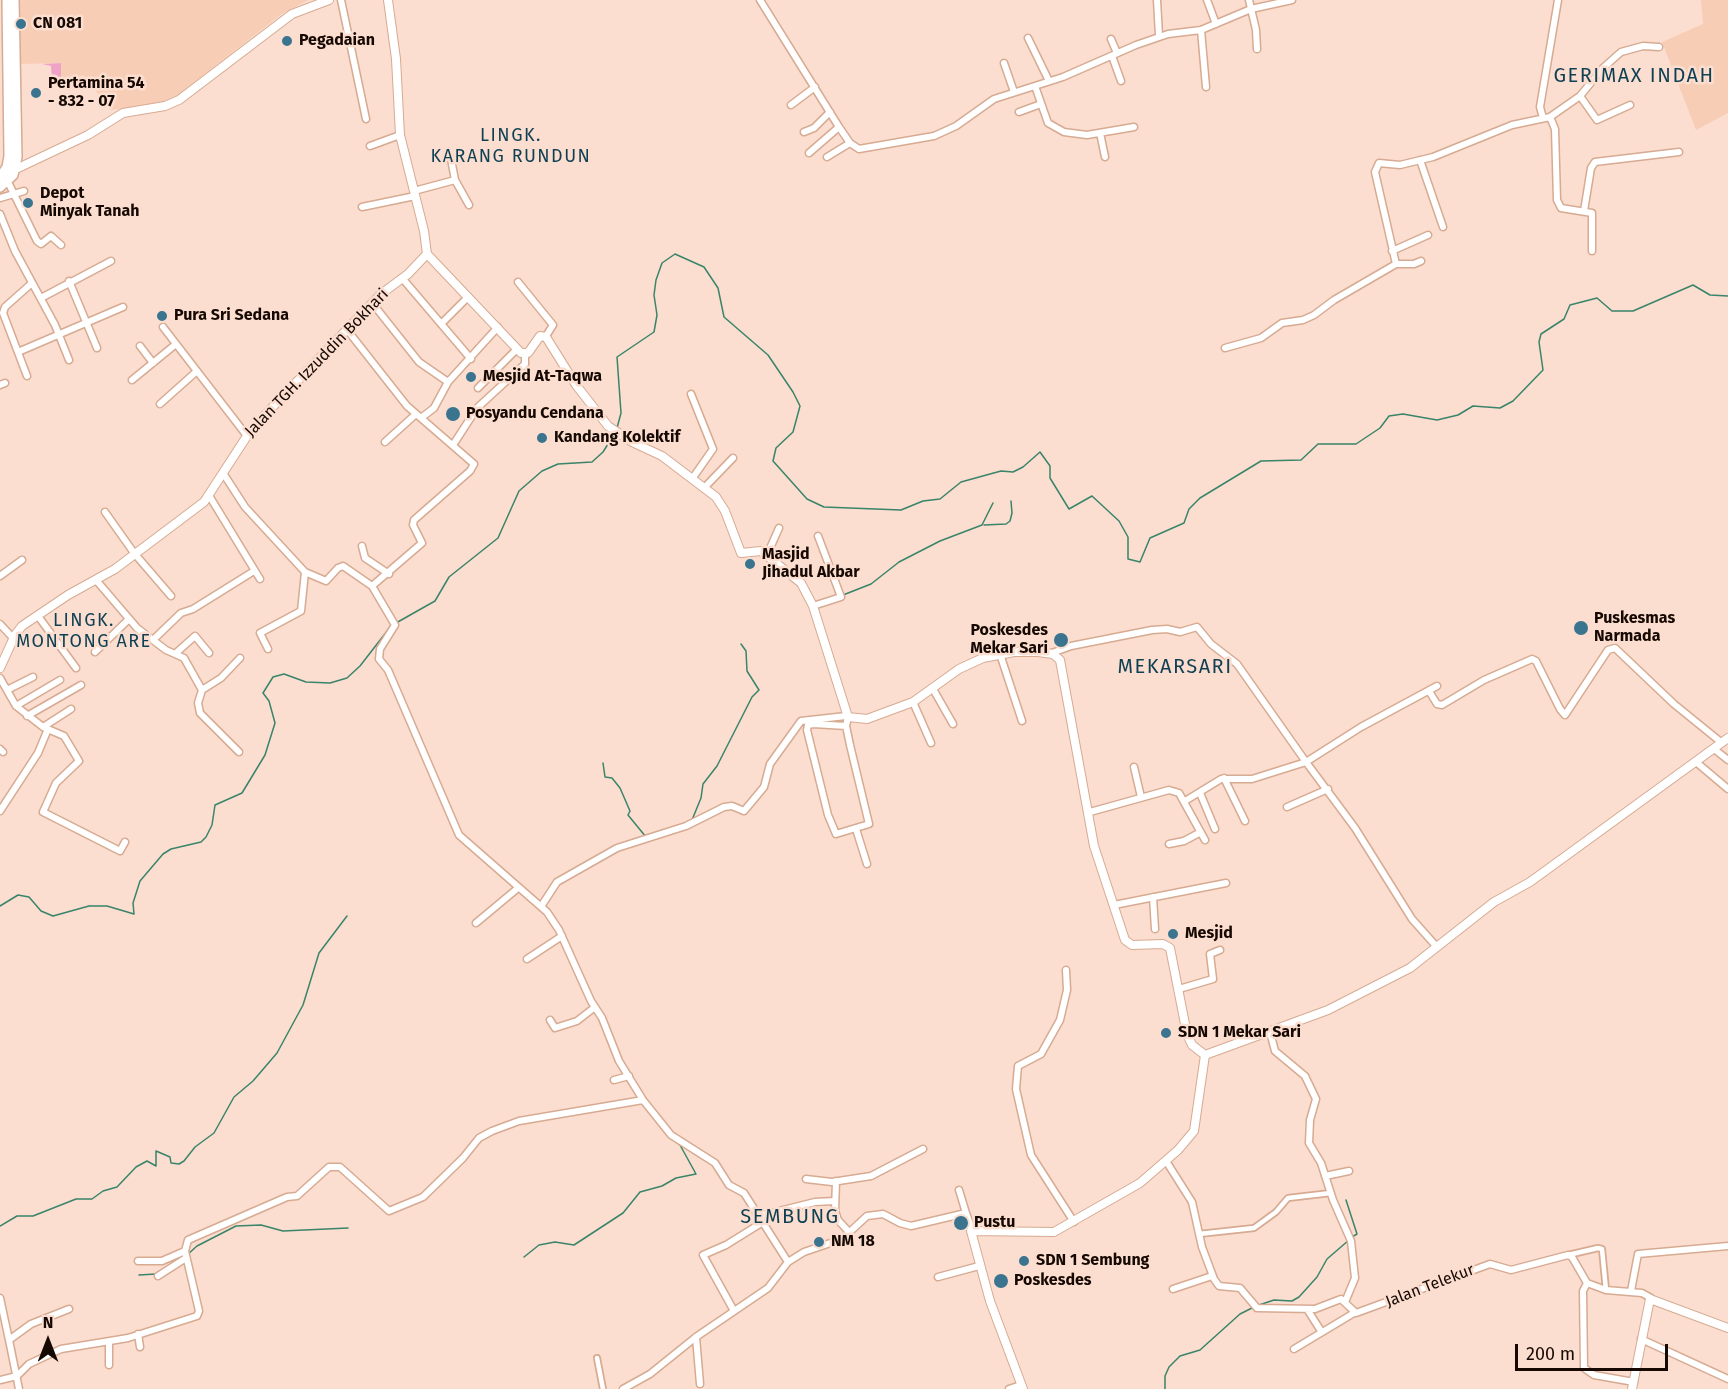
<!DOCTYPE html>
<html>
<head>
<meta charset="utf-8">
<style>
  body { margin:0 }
  #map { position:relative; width:1728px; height:1389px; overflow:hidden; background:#fbdecf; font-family:"Fira Sans",sans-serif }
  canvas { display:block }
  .north { position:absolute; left:18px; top:1311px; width:60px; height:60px; -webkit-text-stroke:4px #fbdecf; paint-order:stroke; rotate:0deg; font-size:16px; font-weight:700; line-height:24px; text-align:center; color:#160802 }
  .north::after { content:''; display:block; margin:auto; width:21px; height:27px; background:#160802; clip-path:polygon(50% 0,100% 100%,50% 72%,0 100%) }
  .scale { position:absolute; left:1515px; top:1344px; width:153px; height:27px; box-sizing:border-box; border:3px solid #160802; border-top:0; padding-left:8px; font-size:18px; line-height:21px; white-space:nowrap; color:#160802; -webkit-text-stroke:4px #fbdecf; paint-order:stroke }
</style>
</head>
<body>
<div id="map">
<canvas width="1728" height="1389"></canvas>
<div class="north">N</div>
<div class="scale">200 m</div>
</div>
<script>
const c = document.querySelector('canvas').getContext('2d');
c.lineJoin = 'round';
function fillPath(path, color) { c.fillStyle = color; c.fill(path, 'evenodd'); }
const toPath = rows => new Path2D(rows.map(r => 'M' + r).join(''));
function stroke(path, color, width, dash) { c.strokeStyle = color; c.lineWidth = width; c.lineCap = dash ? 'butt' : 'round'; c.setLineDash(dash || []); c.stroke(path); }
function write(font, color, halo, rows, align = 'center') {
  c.font = font + ' "Fira Sans",sans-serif'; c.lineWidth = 5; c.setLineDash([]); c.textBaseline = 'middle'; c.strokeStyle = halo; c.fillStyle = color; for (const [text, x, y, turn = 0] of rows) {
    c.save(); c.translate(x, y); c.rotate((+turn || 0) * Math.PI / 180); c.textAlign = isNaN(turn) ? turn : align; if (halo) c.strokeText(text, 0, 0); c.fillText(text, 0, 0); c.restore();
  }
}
fillPath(toPath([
  [18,0,309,0,283,13,179,94,162,103,111,110,83,75,61,87,61,63,19,64],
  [1701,0,1728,0,1728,113,1696,130,1662,42,1703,24]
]), '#f8cdb6');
fillPath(toPath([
  [61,63,61,85,52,80,51,66,42,64]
]), '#efa4c7');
stroke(toPath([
  [617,428,621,413,617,357,654,332,657,315,654,295,656,280,662,263,675,254,704,267,718,288,724,317,768,355,793,392,800,406,793,432,776,448,773,461,807,499,824,507,901,510,923,501,940,499,961,482,1001,471,1013,472,1023,467,1040,452,1050,466,1050,478,1069,509,1092,496,1119,521,1128,537,1128,559,1140,562,1150,538,1184,523,1189,509,1200,498,1261,461,1301,460,1318,444,1356,444,1380,428,1389,416,1403,414,1437,420,1458,415,1473,406,1500,408,1513,401,1543,370,1539,342,1541,334,1564,319,1570,305,1597,298,1612,311,1633,311,1693,285,1710,295,1728,296],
  [984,525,1006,524,1010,521,1012,513,1011,501],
  [843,595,871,584,899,562,940,541,982,525,993,503],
  [396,623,435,601,449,577,498,538,519,491,542,471,558,464,592,462,603,452,615,433],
  [603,763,605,777,612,778,620,788,630,811,628,815,646,837],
  [692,820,701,798,703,784,717,766,752,697,759,690,747,671,746,651,741,644],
  [675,832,689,827],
  [631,847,636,845],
  [0,906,18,895,29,897,41,911,53,916,89,906,107,906,134,914,133,903,140,881,163,854,171,849,201,842,206,837,212,825,215,805,242,793,265,755,275,723,269,701,263,693,273,677,284,674,306,682,330,683,347,678,360,666,391,626],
  [1346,1200,1357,1234,1352,1237],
  [0,1226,17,1216,33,1216,76,1199,92,1199,103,1191,117,1187,136,1167,147,1161,156,1166,156,1151,170,1157,171,1163,179,1164,184,1161,195,1147,214,1133,234,1097,253,1081,277,1053,303,1005,319,953,347,916],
  [187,1255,197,1246,236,1226,261,1225,283,1231,348,1228],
  [524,1257,539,1245,555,1242,574,1245,623,1213,640,1192,662,1186,676,1178,696,1174,680,1145,669,1136],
  [139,1275,156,1274],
  [1256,1306,1274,1300,1292,1301,1299,1297,1317,1277,1327,1259,1349,1240],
  [1165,1389,1165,1376,1169,1367,1180,1356,1200,1350,1240,1314,1252,1308]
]), '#39846a', 1.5);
const pedestrian = toPath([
  [1199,1234,1254,1228,1276,1212,1288,1198,1331,1193],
  [1568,1255,1598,1248,1602,1249,1606,1290],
  [597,1358,603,1389]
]);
const minor = toPath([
  [341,0,366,119],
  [760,0,839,127,850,143,859,149,934,136,956,126,994,99,1063,77,1136,45,1168,34,1201,30,1251,9,1292,0],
  [1157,0,1159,36],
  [1207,0,1216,24],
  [1249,0,1256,30,1257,49],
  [1201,30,1206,87],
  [1028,38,1049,81],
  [1111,39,1117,53],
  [1112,56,1121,81],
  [1004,63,1014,92],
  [1035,86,1048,123,1064,132,1087,135,1134,127],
  [1580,96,1597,120,1630,105],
  [791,105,815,87],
  [1019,112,1041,104],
  [1550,117,1555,129,1557,200,1561,208,1592,213,1592,251],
  [1543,118,1540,107,1558,0],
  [804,132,814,128,830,112],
  [1100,133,1105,157],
  [370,146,400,135],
  [809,153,839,127],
  [827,157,850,143],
  [1420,160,1443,227],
  [455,180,469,205],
  [8,182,37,241,41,244,51,236,61,245],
  [414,191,455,180,451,159],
  [0,198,24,191],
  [362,207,415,196],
  [1584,211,1591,168,1595,162,1679,152],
  [0,214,15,251,55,325,69,360],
  [1392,251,1428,235],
  [1396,264,1414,264,1421,261],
  [402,278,471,359],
  [69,281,97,348],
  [518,282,553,325,546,336],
  [41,298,111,261],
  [373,304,419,362,448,382],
  [441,324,468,297],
  [163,327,247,436],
  [348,331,407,406,474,464,470,471,414,520,413,525,422,543,372,586],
  [140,346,153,363],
  [1225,348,1261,338,1282,323,1303,320,1314,315,1334,300,1396,264,1375,172,1379,163,1400,165,1433,157,1512,125,1550,117,1580,96,1603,68,1621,52,1643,46,1659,47],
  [18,352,123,307],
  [27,376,3,313,5,307,32,283],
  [132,380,176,344],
  [0,385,5,383],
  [478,388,517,349],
  [691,394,713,449,692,479],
  [160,404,197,371],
  [421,418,434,408,448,382,498,327],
  [385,442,416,414],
  [453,445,477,408,525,364,525,355],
  [223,473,245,507,305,572,326,581,338,568,343,566,372,586,395,625,380,649,379,659,388,670,459,835,547,912,559,930,591,1001,602,1018,619,1061,643,1100,671,1135,715,1163,729,1185,744,1193,788,1262],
  [704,488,733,458],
  [210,497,260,579],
  [105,512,134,553,171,596],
  [362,546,365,558,389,574],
  [767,555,779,528],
  [0,576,22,560],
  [96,580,137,628,166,650,184,658,202,690,198,703,200,713,239,752],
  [813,606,841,597,818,536],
  [38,616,76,668],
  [0,624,13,638],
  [154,639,181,613,193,609,254,571],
  [268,649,260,633,301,611,305,572],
  [95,652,129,619],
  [176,653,195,636,209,653],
  [1052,653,1071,646,1152,630,1167,629,1180,632,1197,627,1211,644,1237,664,1306,762,1361,727,1437,686],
  [1000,654,1022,721],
  [0,678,16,706,43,727,64,736,79,761,56,783,43,812,120,851,125,842],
  [933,689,953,724],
  [7,690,33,677],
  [202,690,221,678,240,658],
  [1429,691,1437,704,1442,705,1484,680,1532,659,1536,661,1560,709,1565,715,1608,650,1615,648,1674,704,1722,743],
  [913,702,931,743],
  [16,706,60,680],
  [27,716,81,685],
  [846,726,813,724,808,725,807,730,828,815,836,834,869,824,850,745,846,726,848,717],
  [43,727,71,709],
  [0,749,3,752],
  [1714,749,1728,760],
  [1696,762,1728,789],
  [1134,767,1141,797],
  [1224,778,1245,821],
  [1200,793,1215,829],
  [1185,801,1221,779,1252,779,1306,762,1355,828,1412,919,1436,946],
  [1287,807,1328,789],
  [0,811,38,753,48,729],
  [1090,812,1169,790,1179,793,1205,840],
  [856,829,867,864],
  [1169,844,1184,841,1199,833],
  [1153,897,1155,929],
  [542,905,557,882,617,848,686,826,724,807,732,806,744,811,764,787,770,764,801,721,846,716],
  [1114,905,1226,883],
  [476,923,518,888],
  [527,959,562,936],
  [1066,970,1067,990,1060,1020,1041,1054,1018,1066,1016,1089,1031,1155,1074,1222],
  [1179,989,1213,979,1210,954,1220,950],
  [550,1020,555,1028,577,1021,595,1007],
  [1270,1032,1275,1051,1305,1076,1316,1099,1310,1120,1309,1143,1321,1163,1333,1200,1351,1241,1355,1278,1345,1302],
  [614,1080,629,1076],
  [1166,1161,1192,1202,1202,1247,1214,1279,1219,1286,1240,1288,1257,1308,1315,1309,1341,1299,1356,1313,1490,1264,1511,1270,1568,1255,1572,1257,1587,1283,1606,1290,1642,1293,1651,1298],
  [1325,1176,1349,1171],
  [806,1179,832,1182,871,1176,923,1149],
  [836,1181,835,1211,838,1220,849,1232],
  [959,1190,966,1213],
  [759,1216,815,1202,834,1201],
  [138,1261,162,1261,185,1251],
  [158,1276,186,1258],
  [938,1277,979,1266],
  [1587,1283,1583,1291,1584,1368,1594,1375,1634,1382],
  [1173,1289,1212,1276],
  [1631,1291,1638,1254,1728,1246],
  [0,1298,9,1340],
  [1307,1309,1321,1331],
  [734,1311,703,1255,726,1245,763,1222],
  [138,1334,140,1347],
  [696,1337,700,1384],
  [1641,1339,1728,1379],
  [109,1342,109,1365],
  [1294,1349,1354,1313],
  [0,1380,17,1376,29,1364,61,1349,128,1338,197,1316,199,1311,185,1251,188,1240,287,1197,297,1196,329,1167,340,1167,389,1211,423,1197,463,1158,479,1138,492,1131,519,1121,643,1100],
  [19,1389,9,1340,31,1324,69,1309],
  [623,1389,650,1374,696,1337,768,1288,788,1262,804,1252,842,1239,867,1216,883,1214,900,1223,911,1226,966,1213,972,1230],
  [1009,1389,1021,1385]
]);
const tertiary = toPath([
  [16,169,88,135,123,113,165,106,179,100,292,14,329,0],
  [427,254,521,353,528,353,540,336,546,337,576,385,608,426,632,442,662,456,716,497,725,511,741,553,761,551,801,583,813,606,848,717,867,719,913,702,959,669,983,658,1014,652,1038,652,1053,654,1060,660,1094,846,1125,940,1132,945,1163,944,1170,948,1187,1034,1192,1045,1205,1055,1194,1131,1178,1150,1140,1183,1054,1232,971,1231,990,1301,1023,1389],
  [0,668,15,635,22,626,68,595,115,569,204,502,247,436,264,416,381,294,408,274,427,254,424,231,400,135,396,59,388,0],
  [1205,1055,1328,1010,1410,968,1494,902,1530,882,1728,738],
  [1632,1389,1650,1299,1728,1328]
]);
const secondary = toPath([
  [0,178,7,167,9,156,7,0],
  [0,187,13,175,17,157,14,0]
]);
stroke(pedestrian, '#d7aa92', 8);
stroke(minor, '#d7aa92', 9);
stroke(tertiary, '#d7aa92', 10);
stroke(secondary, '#d7aa92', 12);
stroke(pedestrian, '#fff', 4.5);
stroke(minor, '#fff', 6);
stroke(tertiary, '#fff', 8);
stroke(secondary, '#fff', 9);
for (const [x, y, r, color] of [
  [21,24,6,"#3b748e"],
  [287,41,6,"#3b748e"],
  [36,93,6,"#3b748e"],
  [28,203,6,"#3b748e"],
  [162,316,6,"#3b748e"],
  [471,377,6,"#3b748e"],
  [453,414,8,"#3b748e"],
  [542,438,6,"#3b748e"],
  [750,564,6,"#3b748e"],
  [1581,628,8,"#3b748e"],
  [1061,640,8,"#3b748e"],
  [1173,934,6,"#3b748e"],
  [1166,1033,6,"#3b748e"],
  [961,1223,8,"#3b748e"],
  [819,1242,6,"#3b748e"],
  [1024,1261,6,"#3b748e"],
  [1001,1281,8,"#3b748e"]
]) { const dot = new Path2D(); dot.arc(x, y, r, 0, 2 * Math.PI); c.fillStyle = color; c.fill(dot); stroke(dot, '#fbdecf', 2); }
write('bold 16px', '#160802', '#fbdecf', [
  ["CN 081",33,24],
  ["Pegadaian",299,41],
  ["Pertamina 54",48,84],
  ["- 832 - 07",48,102],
  ["Depot",40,194],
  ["Minyak Tanah",40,212],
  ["Pura Sri Sedana",174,316],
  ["Mesjid At-Taqwa",483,377],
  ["Posyandu Cendana",466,414],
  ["Kandang Kolektif",554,438],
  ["Masjid",762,555],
  ["Jihadul Akbar",762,573],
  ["Puskesmas",1594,619],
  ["Narmada",1594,637],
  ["Poskesdes",1048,631,"right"],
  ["Mekar Sari",1048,649,"right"],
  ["Mesjid",1185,934],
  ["SDN 1 Mekar Sari",1178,1033],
  ["Pustu",974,1223],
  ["NM 18",831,1242],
  ["SDN 1 Sembung",1036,1261],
  ["Poskesdes",1014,1281]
], 'left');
write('16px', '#160802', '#fbdecf', [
  ["Jalan TGH. Izzuddin Bokhari",317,363,-46],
  ["Jalan Telekur",1430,1286,-21]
]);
c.letterSpacing = '1.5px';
write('18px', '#0f3f53', '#fbdecf', [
  ["LINGK.",511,136],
  ["KARANG RUNDUN",511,157],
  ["LINGK.",84,621],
  ["MONTONG ARE",84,642]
]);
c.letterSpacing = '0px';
c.letterSpacing = '1.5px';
write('20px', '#0f3f53', '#fbdecf', [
  ["GERIMAX INDAH",1634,76],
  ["MEKARSARI",1175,667],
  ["SEMBUNG",790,1217]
]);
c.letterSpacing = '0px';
</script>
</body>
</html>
